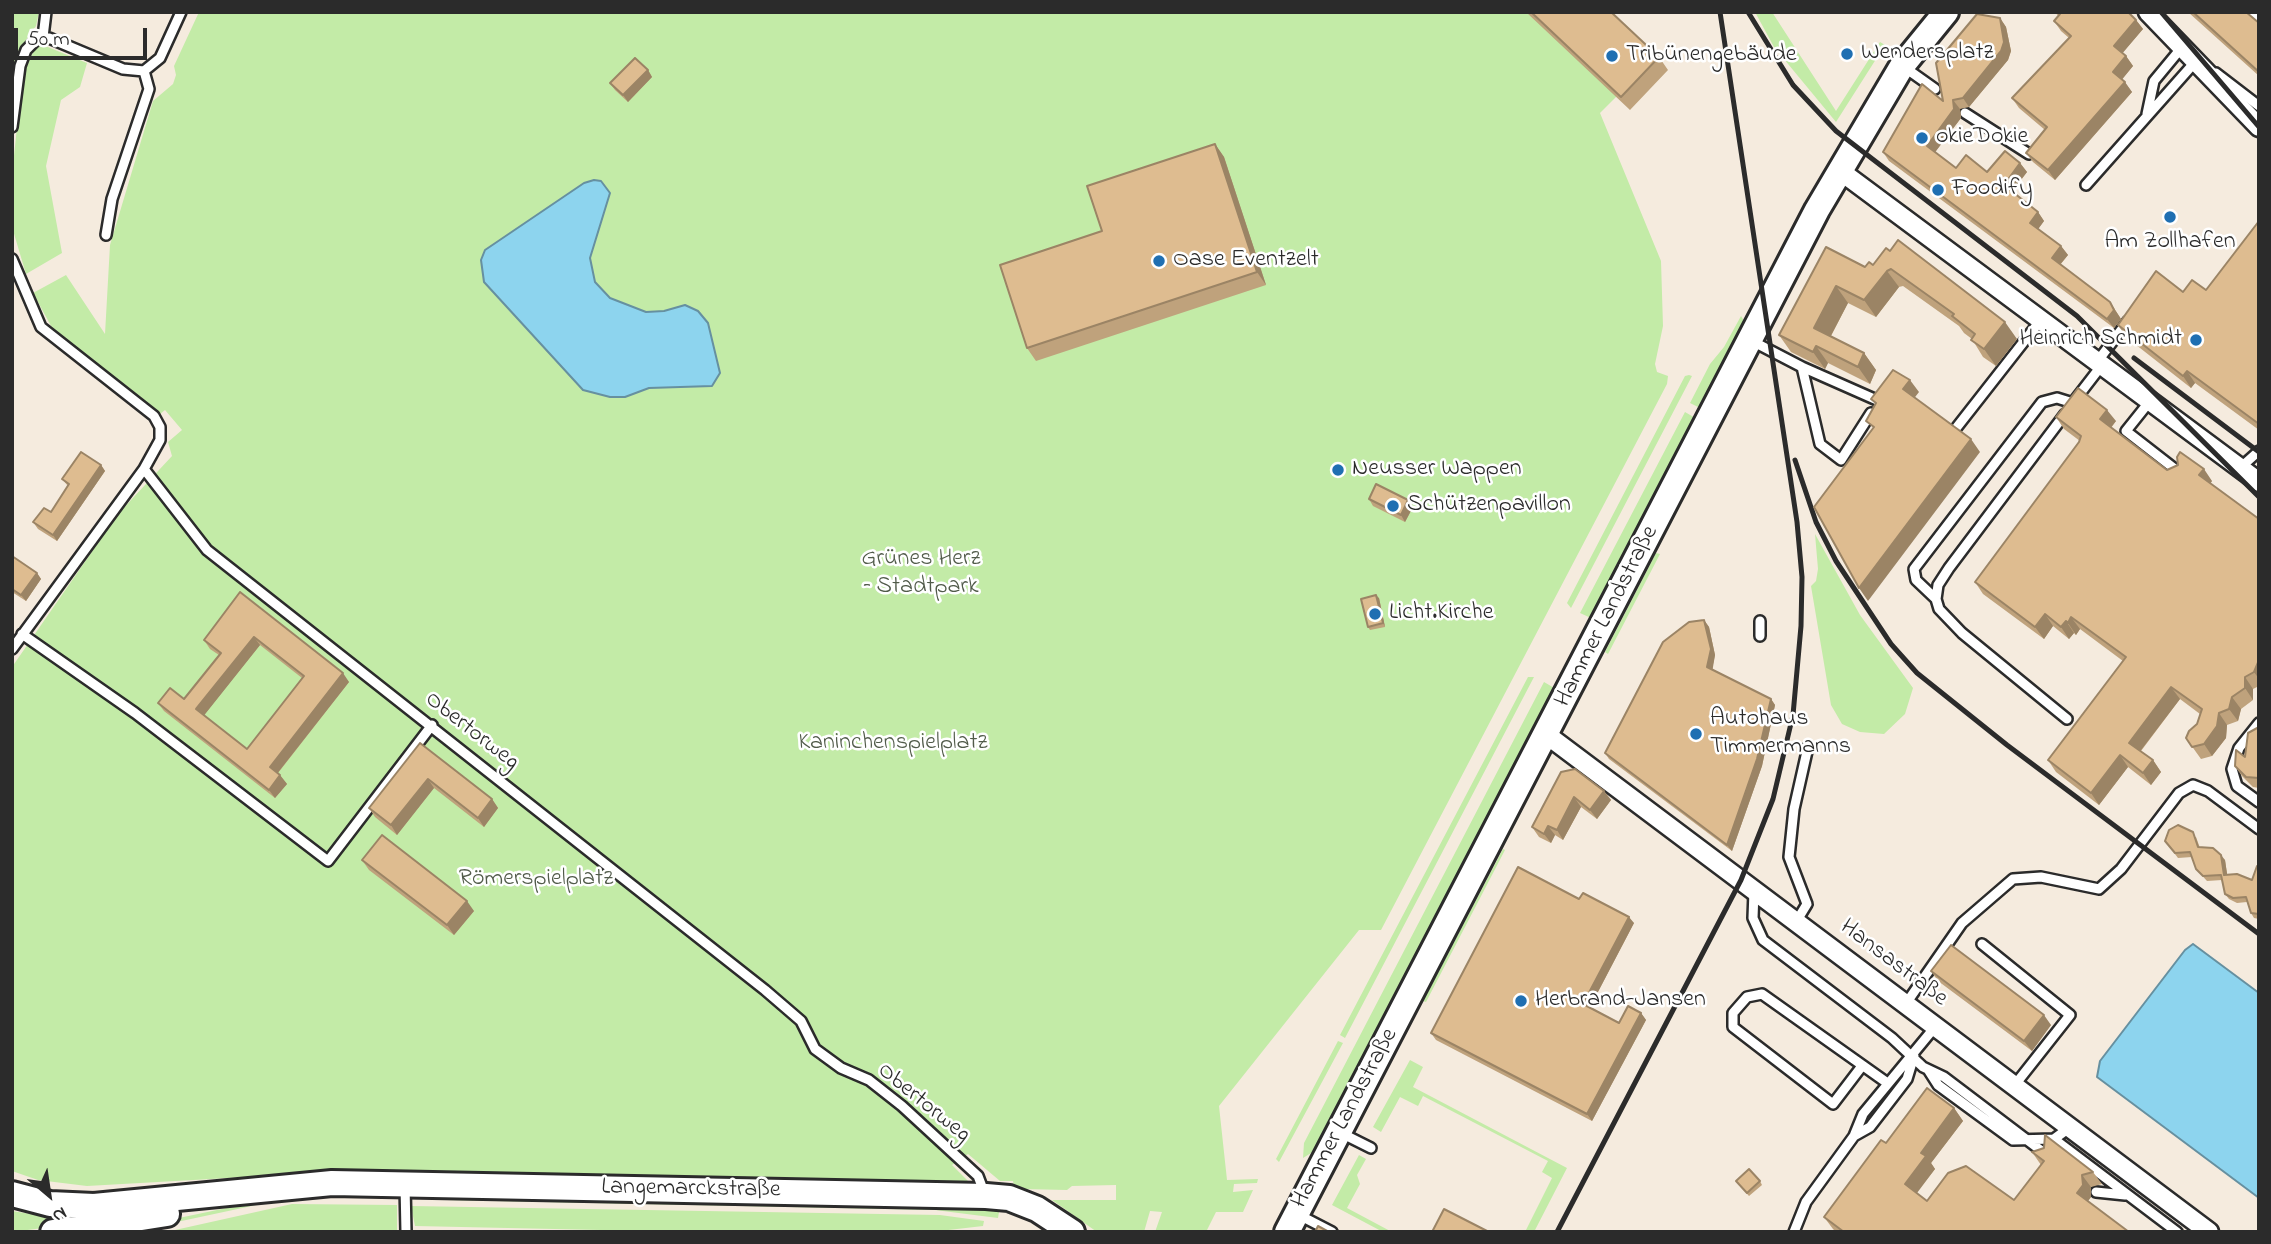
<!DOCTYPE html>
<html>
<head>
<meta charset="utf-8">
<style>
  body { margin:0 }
  #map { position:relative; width:2271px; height:1244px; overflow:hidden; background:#f5ebde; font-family:"Indie Flower",sans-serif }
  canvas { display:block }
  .frame { position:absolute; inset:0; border:14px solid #2b2b2b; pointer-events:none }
  .north { position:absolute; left:14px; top:1160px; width:70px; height:70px; -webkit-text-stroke:5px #fff; paint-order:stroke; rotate:151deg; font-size:19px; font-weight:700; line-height:28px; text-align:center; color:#2b2b2b }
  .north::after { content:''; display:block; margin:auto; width:24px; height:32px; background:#2b2b2b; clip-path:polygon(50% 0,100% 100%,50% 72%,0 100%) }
  .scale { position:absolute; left:14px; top:28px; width:133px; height:32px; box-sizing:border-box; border:4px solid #2b2b2b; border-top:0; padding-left:9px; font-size:21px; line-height:24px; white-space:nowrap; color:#2b2b2b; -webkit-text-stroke:5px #fff; paint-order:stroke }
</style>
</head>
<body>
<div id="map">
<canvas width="2271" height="1244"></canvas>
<div class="frame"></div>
<div class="north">N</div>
<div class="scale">50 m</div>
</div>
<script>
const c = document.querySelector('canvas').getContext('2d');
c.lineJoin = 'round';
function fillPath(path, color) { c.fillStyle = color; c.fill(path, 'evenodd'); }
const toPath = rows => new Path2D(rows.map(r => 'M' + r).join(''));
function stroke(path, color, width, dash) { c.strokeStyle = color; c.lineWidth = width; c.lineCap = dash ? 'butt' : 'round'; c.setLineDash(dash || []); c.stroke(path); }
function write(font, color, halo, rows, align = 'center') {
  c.font = font + ' "Indie Flower",sans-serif'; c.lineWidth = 5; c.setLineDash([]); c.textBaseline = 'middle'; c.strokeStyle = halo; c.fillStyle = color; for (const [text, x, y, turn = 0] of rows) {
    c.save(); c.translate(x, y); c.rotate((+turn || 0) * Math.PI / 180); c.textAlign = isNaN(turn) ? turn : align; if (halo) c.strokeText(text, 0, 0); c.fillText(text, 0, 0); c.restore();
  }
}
fillPath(toPath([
  [12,12,39,12,36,26,17,53,12,88],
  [199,12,1537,12,1619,94,1600,113,1661,261,1663,326,1655,364,1657,372,1668,376,1667,384,1381,930,1359,930,1219,1106,1227,1180,1258,1179,1257,1183,1234,1184,1233,1192,1253,1190,1243,1212,1216,1212,1206,1232,1155,1232,1162,1212,1150,1211,1144,1232,1097,1232,1052,1200,1116,1200,1116,1185,1072,1186,1067,1190,1022,1189,1014,1186,1013,1181,1000,1181,968,1154,952,1165,970,1183,335,1172,87,1186,38,1180,12,1171,12,667,118,514,172,456,168,442,182,430,165,410,160,414,56,335,33,293,66,275,105,334,110,245,153,101,173,84,176,75,174,66],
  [1755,12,1772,12,1836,111,1880,42,1885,45,1836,122,1774,47],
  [38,43,87,63,80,87,61,100,46,166,62,253,26,274,12,227,12,174,23,72],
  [1741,316,1746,324,1702,409,1690,403,1710,364,1724,347],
  [1689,375,1692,376,1571,608,1567,603,1685,376],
  [1685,412,1697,419,1593,619,1580,613],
  [1815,534,1860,615,1913,688,1905,714,1884,734,1860,732,1842,724,1831,705,1811,586,1816,581,1818,569],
  [1656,553,1660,554,1608,654,1605,652],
  [1528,677,1534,677,1345,1038,1340,1035],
  [1544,682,1556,689,1316,1150,1303,1158,1304,1143],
  [1503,849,1505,850,1426,1002,1423,1001],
  [1338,1041,1343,1043,1279,1162,1276,1159],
  [1410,1060,1423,1067,1413,1087,1567,1168,1534,1232,1525,1232,1552,1178,1542,1172,1548,1161,1423,1096,1418,1106,1400,1097,1381,1132,1373,1127],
  [1359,1155,1366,1159,1357,1175,1360,1184,1347,1208,1392,1232,1383,1232,1332,1205],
  [447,1194,968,1206,999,1212,998,1218,935,1210,447,1200],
  [260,1201,261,1204,130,1232,174,1219],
  [292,1204,397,1205,397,1232,166,1232],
  [411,1206,940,1215,984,1221,983,1226,931,1232,694,1232,415,1226],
  [12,1211,50,1217,52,1223,43,1228,12,1232]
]), '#c3eba7');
const water = toPath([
  [594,180,601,181,610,193,590,258,595,282,610,298,646,312,664,311,685,305,698,311,708,323,720,373,712,386,649,388,625,397,610,397,583,390,484,282,481,260,485,250,584,183,594,180],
  [2193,944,2259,993,2259,1198,2097,1077,2100,1061,2185,950,2193,944]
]);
fillPath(water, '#8dd4ee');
stroke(water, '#6690a0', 2);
const lane = toPath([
  [2252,12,2259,19],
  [43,37,46,12],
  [1904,67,1935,89],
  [2216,73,2259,106],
  [1965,113,2029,154],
  [2147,114,2154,81,2183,46],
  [12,127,20,66,26,50,37,39,49,38,123,69,144,71,160,58,181,12],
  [2086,185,2196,61],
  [106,235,112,199,149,89,144,71],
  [12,259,41,327,154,416,160,427,160,440,144,469,12,649],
  [1752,341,1802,367,1820,444,1841,460,1871,413],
  [2097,362,2128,321],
  [1802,367,1879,401],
  [2075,400,2102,365],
  [2150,401,2126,431,2180,473],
  [2065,414,1949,568,1938,585,1936,599,1939,609,1962,633,2067,719],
  [1957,427,2040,321],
  [2240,468,2259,451],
  [144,469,207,550,765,990,801,1021,815,1049,841,1068,869,1080,902,1106,978,1176,984,1192],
  [1936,599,1916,580,1914,569,2042,402,2057,398,2073,403],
  [22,634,135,713,328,861,432,725],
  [1760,636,1760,621],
  [2259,723,2239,748,2232,769,2237,786,2259,802],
  [1754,891,1753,918,1763,940,1892,1038,1923,1067,1944,1077,2047,1155],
  [1796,922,1807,904,1789,857,1794,809,1808,747],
  [1982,944,2070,1015,2014,1086],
  [1905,1005,1962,923,2013,879,2041,877,2099,889,2121,869,2179,793,2193,785,2208,791,2259,829],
  [1862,1066,1833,1104,1733,1027,1733,1013,1747,997,1762,994,1886,1082],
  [1929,1071,1938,1085,2013,1140,2054,1139,2069,1128],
  [1341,1133,1371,1148],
  [1854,1136,1870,1127,1907,1079,1914,1056],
  [2054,1139,2177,1232],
  [405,1185,406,1232],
  [2096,1192,2125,1195],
  [1299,1215,1332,1232],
  [1794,1232,1806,1202,1854,1136,1863,1114,1935,1027]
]);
const street = toPath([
  [2148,12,2259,127],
  [1839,170,2259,482],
  [1547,735,2209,1232]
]);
const secondary = toPath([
  [12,1194,50,1204,94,1206,332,1183,986,1196,1009,1198,1037,1209,1072,1232],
  [53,1232,167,1214],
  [1287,1232,1817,210,1902,66,1946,12]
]);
stroke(lane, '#2b2b2b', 14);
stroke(street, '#2b2b2b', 23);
stroke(secondary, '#2b2b2b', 30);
stroke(lane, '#fff', 9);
stroke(street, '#fff', 18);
stroke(secondary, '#fff', 24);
stroke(toPath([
  [1748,12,1793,85,1836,131,2077,316,2259,497],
  [2161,12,2259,127],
  [2134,358,2259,452],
  [1795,460,1816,522,1836,561,1891,644,1917,673,2007,745,2259,934],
  [1557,1232,1741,880,1773,799,1793,715,1801,626,1802,577,1797,522,1720,12]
]), '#2b2b2b', 5);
fillPath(toPath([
  [1526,12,1611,12,1659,57,1668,70,1630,110],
  [2054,12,2128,12,2136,20,2143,29,2122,53,2126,56,2133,66,2122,79,2132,92,2055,180,2033,162,2026,153,2045,130,2019,108,2012,98,2069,38,2061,31,2054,21,2059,16],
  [2188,12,2246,12,2259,23,2259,76],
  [2000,18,2006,27,2011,51,2008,60,1969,107,1960,109,1961,118,1935,152,1956,168,1987,172,2020,163,2027,172,2012,192,2038,212,2044,221,2038,229,2061,246,2068,255,2060,265,2110,302,2121,319,2114,328,1889,161,1883,152,1943,101],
  [648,70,652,77,628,102,615,90,610,83],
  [1215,144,1224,157,1266,285,1036,361,1027,348,1102,231],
  [2259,221,2259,430,2195,383,2191,388,2126,337,2118,325,2183,292,2206,290],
  [1826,247,1865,267,1873,265,1886,248,2017,339,1996,366,1983,357,1972,339,1964,333,1959,326,1903,286,1899,287,1876,317,1848,303,1831,336,1864,353,1876,370,1870,384,1828,363,1825,369,1791,352,1779,335],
  [2056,417,2116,421,2111,428,2167,470,2212,481,2210,483,2259,519,2259,686,2253,689,2253,700,2241,709,2238,721,2227,725,2226,738,2212,756,2201,759,2186,738,2197,724,2200,714,2180,699,2141,751,2153,760,2161,772,2151,785,2128,767,2099,805,2056,772,2048,760,2123,661,2080,629,2076,635,2074,633,2069,639,2053,626,2044,639,1983,594,1975,582,2080,441,2064,429],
  [101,465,105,471,57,541,38,529,33,522,51,512,68,486,62,479],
  [1369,499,1408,500,1413,507,1405,522,1373,506],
  [12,556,37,573,41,579,26,601,12,592],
  [240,592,349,682,278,773,287,784,275,798,164,711,158,703,184,699,219,655,210,649,204,640],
  [260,645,302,678,247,749,204,715],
  [1379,598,1385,627,1370,630,1368,627],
  [1704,620,1709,627,1715,655,1712,669,1771,699,1775,705,1762,766,1732,851,1609,759,1605,753],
  [2259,727,2259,788,2253,787,2242,776,2235,766,2245,757],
  [420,743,492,799,498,808,484,827,434,788,397,835,375,817,369,808],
  [1561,772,1604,791,1611,800,1597,819,1581,807,1563,840,1555,835,1551,843,1539,837,1532,827],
  [2196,837,2200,848,2225,860,2227,874,2252,880,2259,866,2259,919,2254,918,2251,913,2247,902,2237,903,2229,899,2225,894,2222,880,2207,881,2196,869,2192,857,2178,858,2165,841],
  [362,860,474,911,454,935,369,870],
  [1579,899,1634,923,1590,1007,1619,1023,1641,1013,1646,1020,1592,1121,1436,1040,1431,1033],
  [1931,971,2051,1025,2032,1051,1938,981],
  [1954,1108,1963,1121,1931,1163,1935,1169,1916,1193,1927,1201,2014,1200,2041,1165,2032,1152,2093,1172,2102,1184,2091,1187,2091,1197,2088,1201,2129,1232,1836,1232,1833,1229,1824,1217,1886,1143],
  [1760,1181,1762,1185,1749,1196,1738,1184]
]), '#bfa27c');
fillPath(toPath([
  [2000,18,2006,27,2011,51,2008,60,1969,107,1963,98],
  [2136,20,2143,29,2121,55,2114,46],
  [2126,56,2133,66,2120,82,2113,72],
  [648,70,652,77,628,102,623,95],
  [2125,82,2132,92,2055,180,2048,170],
  [1953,100,1960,109,1961,118,1933,155,1927,146],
  [1215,144,1224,157,1266,285,1257,272],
  [2020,163,2027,172,2010,194,2004,185],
  [2038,212,2044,221,2036,232,2030,223],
  [2061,246,2068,255,2058,267,2052,258],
  [1887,271,1899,287,1876,317,1864,300],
  [1836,286,1848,303,1826,345,1814,328],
  [2110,302,2121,319,2114,328,2107,319],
  [2005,322,2017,339,1996,366,1984,349],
  [1816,346,1828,363,1825,369,1813,352],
  [1864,353,1876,370,1870,384,1858,367],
  [2187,371,2195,383,2191,388,2183,376],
  [1910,380,1919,392,1912,401,1903,389],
  [2107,410,2116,421,2108,431,2100,419],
  [1971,439,1980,452,1868,601,1859,588],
  [101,465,105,471,57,541,53,535],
  [2204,469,2212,481,2208,487,2199,475],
  [1408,500,1413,507,1405,522,1401,515],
  [37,573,41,579,26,601,21,595],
  [1376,595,1379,598,1385,627,1383,623],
  [2045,614,2053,626,2044,639,2035,627],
  [2071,617,2080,629,2076,635,2068,623],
  [1704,620,1709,627,1715,655,1712,673,1707,667],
  [2066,621,2074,633,2069,639,2061,627],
  [254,637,260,645,202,718,196,709],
  [2258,661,2259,662,2259,679,2254,672],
  [343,673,349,682,276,775,270,767],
  [2245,677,2253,689,2253,700,2245,688],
  [2171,687,2180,699,2138,754,2129,743],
  [2232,697,2241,709,2238,721,2229,709],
  [1771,699,1775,705,1762,766,1732,851,1727,845],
  [2219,713,2227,725,2226,738,2212,756,2204,744],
  [2120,755,2128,767,2099,805,2091,793],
  [2153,760,2161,772,2151,785,2143,773],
  [280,775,287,784,275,798,269,790],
  [428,779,434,788,397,835,391,825],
  [1604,791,1611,800,1597,819,1590,810],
  [1574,797,1581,807,1563,840,1557,830],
  [492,799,498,808,484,827,478,818],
  [1548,826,1555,835,1551,843,1544,834],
  [2221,855,2225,860,2228,880,2224,875],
  [467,901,474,911,454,935,447,925],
  [1629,917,1634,923,1588,1011,1583,1004],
  [1641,1013,1646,1020,1592,1121,1587,1114],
  [2044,1015,2051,1025,2032,1051,2024,1041],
  [1954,1108,1963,1121,1931,1163,1935,1169,1914,1197,1905,1184,1921,1153],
  [2082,1175,2091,1187,2091,1197,2085,1205,2077,1193]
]), '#9b8465');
const building = toPath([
  [1531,12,1611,12,1659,57,1621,97,1531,12],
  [2058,12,2128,12,2136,20,2114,46,2126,56,2113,72,2125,82,2048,170,2026,153,2047,127,2012,98,2071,36,2054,21,2060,14,2058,12],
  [2193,12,2246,12,2259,23,2259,72,2193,12],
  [1977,14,2000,18,2004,42,2001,51,1963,98,1953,100,1954,109,1927,146,1956,168,1966,155,1987,172,2005,151,2020,163,2004,185,2038,212,2030,223,2061,246,2052,258,2110,302,2114,310,2107,319,1883,152,1922,84,1943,101,1936,63,1977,14],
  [635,58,648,70,623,95,610,83,635,58],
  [1215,144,1257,272,1027,348,1000,265,1102,231,1087,186,1215,144],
  [2259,221,2259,424,2187,371,2183,376,2118,325,2156,271,2183,292,2192,280,2206,290,2259,221],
  [1898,240,2005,322,1984,349,1971,340,1975,334,1952,316,1954,314,1891,269,1887,271,1864,300,1836,286,1814,328,1864,353,1858,367,1816,346,1813,352,1779,335,1826,247,1865,267,1869,262,1873,265,1886,248,1890,251,1898,240],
  [1893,370,1910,380,1903,389,1971,439,1859,588,1814,507,1874,427,1866,421,1876,403,1871,399,1893,370],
  [2078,388,2107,410,2100,419,2167,470,2178,465,2177,457,2180,452,2204,469,2199,475,2259,519,2259,660,2254,672,2245,677,2245,688,2232,697,2229,709,2219,713,2217,726,2204,744,2192,747,2186,738,2189,731,2197,724,2202,709,2171,687,2129,743,2153,760,2143,773,2120,755,2091,793,2048,760,2126,657,2071,617,2068,623,2066,621,2061,627,2045,614,2035,627,1975,582,2079,442,2081,436,2056,417,2078,388],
  [81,452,101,465,53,535,33,522,44,508,51,512,69,484,62,479,81,452],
  [1376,484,1408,500,1401,515,1369,499,1376,484],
  [12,556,37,573,21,595,12,589,12,556],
  [240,592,343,673,270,767,280,775,269,790,158,703,170,688,184,699,221,653,204,640,240,592],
  [254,637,304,676,247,749,196,709,254,637],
  [1376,595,1383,623,1368,627,1361,599,1376,595],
  [1704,620,1711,649,1707,667,1771,699,1757,759,1727,845,1605,753,1663,642,1689,622,1704,620],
  [2259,727,2259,778,2246,777,2235,766,2236,750,2245,757,2248,733,2259,727],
  [420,743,492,799,478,818,428,779,391,825,369,808,420,743],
  [1575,769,1604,791,1590,810,1574,797,1557,830,1548,826,1544,834,1532,827,1561,772,1575,769],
  [2178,825,2193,832,2198,847,2213,848,2221,855,2224,875,2237,874,2252,880,2257,866,2259,866,2259,914,2251,913,2246,897,2233,898,2225,894,2221,875,2203,876,2196,869,2190,852,2175,853,2165,841,2169,830,2178,825],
  [382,835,467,901,447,925,362,860,382,835],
  [1518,867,1579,899,1583,893,1629,917,1583,1004,1619,1023,1628,1006,1641,1013,1587,1114,1431,1033,1518,867],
  [1951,945,2044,1015,2024,1041,1931,971,1951,945],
  [1927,1088,1954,1108,1921,1153,1926,1156,1905,1184,1927,1201,1948,1173,1966,1166,2014,1200,2044,1161,2032,1152,2044,1148,2045,1135,2093,1172,2082,1175,2083,1185,2077,1193,2129,1232,1844,1232,1824,1217,1881,1140,1886,1143,1927,1088],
  [1749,1169,1760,1181,1747,1193,1736,1181,1749,1169],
  [1444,1209,1489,1232,1432,1232,1444,1209],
  [1318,1226,1329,1232,1315,1232,1318,1226]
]);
fillPath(building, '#debc90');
stroke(building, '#9b8465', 2);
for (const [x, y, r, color] of [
  [1847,54,7,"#1f6fb2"],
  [1612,56,7,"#1f6fb2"],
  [1922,138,7,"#1f6fb2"],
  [1938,190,7,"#1f6fb2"],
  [2170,217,7,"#1f6fb2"],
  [1159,261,7,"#1f6fb2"],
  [2196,340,7,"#1f6fb2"],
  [1338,470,7,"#1f6fb2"],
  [1393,506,7,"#1f6fb2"],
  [1375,614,7,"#1f6fb2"],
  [1696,734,7,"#1f6fb2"],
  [1521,1001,7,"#1f6fb2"]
]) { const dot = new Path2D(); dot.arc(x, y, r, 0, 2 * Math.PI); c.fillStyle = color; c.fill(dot); stroke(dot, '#fff', 2.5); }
write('24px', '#2b2b2b', '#fff', [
  ["Wendersplatz",1861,54],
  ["Tribünengebäude",1626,56],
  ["okieDokie",1936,138],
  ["Foodify",1952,190],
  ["Am Zollhafen",2170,243,"center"],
  ["Oase Eventzelt",1173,261],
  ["Heinrich Schmidt",2182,340,"right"],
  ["Neusser Wappen",1352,470],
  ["Schützenpavillon",1407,506],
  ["Licht.Kirche",1389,614],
  ["Autohaus",1710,720],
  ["Timmermanns",1710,748],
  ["Herbrand-Jansen",1535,1001]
], 'left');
write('24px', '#515b4a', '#fff', [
  ["Grünes Herz",921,560],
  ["– Stadtpark",921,588],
  ["Kaninchenspielplatz",893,744],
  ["Römerspielplatz",536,880]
]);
write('24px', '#2b2b2b', '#fff', [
  ["Hammer Landstraße",1608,617,-63],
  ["Obertorweg",471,732,38],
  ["Hansastraße",1893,964,37],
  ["Obertorweg",923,1104,39],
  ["Hammer Landstraße",1346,1119,-62],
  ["Langemarckstraße",691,1190,1]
]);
</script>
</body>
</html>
